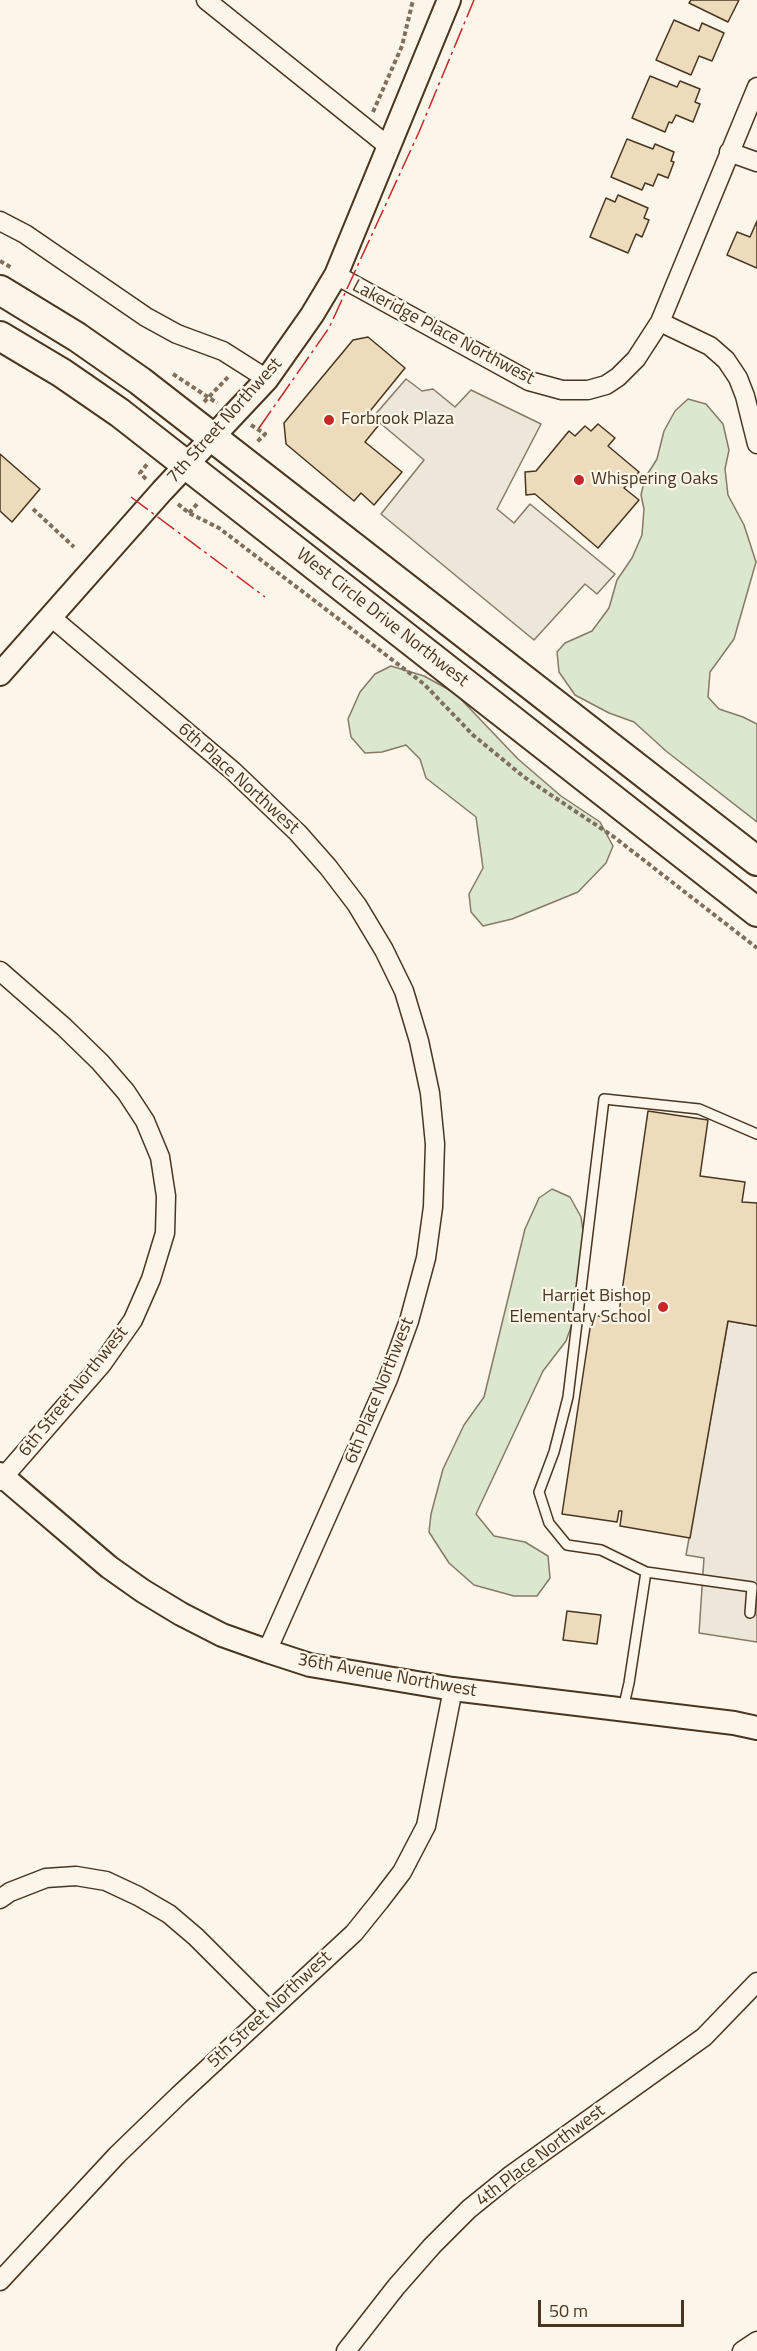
<!DOCTYPE html>
<html>
<head>
<meta charset="utf-8">
<style>
  body { margin:0 }
  #map { position:relative; width:757px; height:2351px; overflow:hidden; background:#fbf6e9; font-family:"Titillium Web",sans-serif }
  canvas { display:block }
  .scale { position:absolute; left:538px; top:2300px; width:146px; height:27px; box-sizing:border-box; border:3px solid #4a3520; border-top:0; padding-left:8px; font-size:18px; line-height:21px; white-space:nowrap; color:#4a3520; -webkit-text-stroke:4px #fbf6e9; paint-order:stroke }
</style>
</head>
<body>
<div id="map">
<canvas width="757" height="2351"></canvas>
<div class="scale">50 m</div>
</div>
<script>
const c = document.querySelector('canvas').getContext('2d');
c.lineJoin = 'round';
function fillPath(path, color) { c.fillStyle = color; c.fill(path, 'evenodd'); }
const toPath = rows => new Path2D(rows.map(r => 'M' + r).join(''));
function stroke(path, color, width, dash) { c.strokeStyle = color; c.lineWidth = width; c.lineCap = dash ? 'butt' : 'round'; c.setLineDash(dash || []); c.stroke(path); }
function write(font, color, halo, rows, align = 'center') {
  c.font = font + ' "Titillium Web",sans-serif'; c.lineWidth = 4.5; c.setLineDash([]); c.textBaseline = 'middle'; c.strokeStyle = halo; c.fillStyle = color; for (const [text, x, y, turn = 0] of rows) {
    c.save(); c.translate(x, y); c.rotate((+turn || 0) * Math.PI / 180); c.textAlign = isNaN(turn) ? turn : align; if (halo) c.strokeText(text, 0, 0); c.fillText(text, 0, 0); c.restore();
  }
}
const green = toPath([
  [688,399,706,404,723,424,729,450,725,469,728,495,744,525,756,562,734,639,710,672,708,697,719,709,743,717,757,724,757,822,666,751,634,722,609,713,575,695,559,672,557,652,565,643,592,631,609,608,617,580,632,558,642,535,644,509,641,495,645,478,657,459,664,431,675,411,688,399],
  [391,666,424,676,455,693,518,759,561,796,600,822,613,846,606,863,578,892,512,919,483,926,471,912,469,894,483,868,476,817,426,778,420,759,406,745,382,752,365,753,351,737,348,719,360,692,375,674,391,666],
  [552,1189,570,1197,581,1217,588,1264,584,1291,566,1341,543,1371,476,1514,494,1536,525,1542,548,1556,550,1578,537,1596,514,1596,474,1585,449,1563,429,1532,431,1514,443,1469,464,1425,484,1397,525,1229,539,1198,552,1189]
]);
fillPath(green, '#dce7d0');
stroke(green, '#887966', 1.5);
const parking = toPath([
  [406,379,422,391,433,389,455,407,471,390,541,424,497,509,514,523,530,504,615,574,597,594,585,584,534,640,381,514,424,460,373,417,406,379],
  [728,1321,757,1326,757,1642,699,1633,704,1558,686,1555,728,1321]
]);
fillPath(parking, '#ede7d9');
stroke(parking, '#887966', 1.5);
const building = toPath([
  [691,0,739,0,728,22,689,3,691,0],
  [674,20,699,31,702,23,724,33,712,61,699,56,691,75,656,60,674,20],
  [650,76,677,87,680,81,700,89,695,102,700,104,693,122,676,115,672,123,669,122,665,132,632,118,650,76],
  [627,139,653,149,655,144,674,152,671,161,674,162,668,178,658,174,653,186,645,183,642,190,611,177,627,139],
  [618,195,648,208,644,218,649,220,642,237,636,234,628,253,590,237,606,198,615,202,618,195],
  [757,221,757,268,727,255,737,232,750,237,757,221],
  [368,337,405,368,366,416,378,426,365,442,402,472,374,505,361,493,354,501,286,444,284,423,353,340,368,337],
  [598,424,615,438,608,446,639,472,624,488,639,500,598,548,535,494,526,495,525,472,536,471,569,431,575,436,585,426,591,431,598,424],
  [0,454,40,489,12,522,0,511,0,454],
  [648,1111,708,1120,700,1176,745,1182,742,1202,757,1203,757,1326,728,1321,690,1538,620,1526,622,1511,619,1511,617,1522,562,1514,592,1315,618,1319,648,1111],
  [567,1611,601,1615,597,1644,563,1640,567,1611]
]);
fillPath(building, '#ecdcbc');
stroke(building, '#4a3520', 1.5);
const service = toPath([
  [750,1613,752,1587,646,1572,601,1550,567,1545,549,1523,539,1492,554,1452,568,1397,604,1099,699,1109,757,1134],
  [623,1709,629,1683,646,1572]
]);
const minor = toPath([
  [206,0,388,146],
  [729,152,757,162],
  [0,221,25,234,146,317,177,334,223,351,267,379],
  [336,275,529,381,562,390,588,390,606,385,618,377,636,359,660,322,757,87],
  [660,322,710,346,726,360,738,378,745,396,757,444],
  [51,617,233,771,298,833,328,867,357,905,384,950,404,991,419,1041,430,1093,435,1144,433,1207,426,1258,409,1321,388,1379,267,1651],
  [0,971,64,1027,100,1062,126,1092,145,1121,160,1157,166,1196,165,1233,151,1279,133,1320,102,1364,0,1481],
  [0,1899,10,1892,46,1878,76,1876,106,1881,138,1896,169,1914,196,1937,270,2011],
  [0,2281,117,2155,179,2095,354,1933,379,1902,402,1872,426,1826,453,1689],
  [346,2351,396,2287,432,2246,469,2209,511,2175,704,2037,757,1982],
  [742,2351,757,2341]
]);
const tertiary = toPath([
  [0,674,162,491,267,379,312,315,336,275,449,0],
  [0,1474,109,1567,143,1591,181,1614,222,1635,267,1651,310,1665,453,1689,734,1723,757,1728]
]);
const primary = toPath([
  [0,290,77,337,140,381,757,861],
  [0,336,62,373,120,413,757,912]
]);
stroke(service, '#4a3520', 12);
stroke(minor, '#4a3520', 21);
stroke(tertiary, '#4a3520', 26);
stroke(primary, '#4a3520', 32);
stroke(toPath([
  [373,112,402,46,413,0],
  [0,261,12,268],
  [173,374,217,403],
  [204,402,230,375],
  [251,425,265,434,256,443],
  [146,479,140,473,148,463],
  [178,504,189,513,219,528,424,684,473,735,524,777,614,837,757,948],
  [33,509,74,547],
  [189,513,199,502]
]), '#7f6f5c', 4, [4.5, 3]);
stroke(service, '#fbf6e9', 9);
stroke(minor, '#fbf6e9', 18);
stroke(tertiary, '#fbf6e9', 22);
stroke(primary, '#fbf6e9', 28);
stroke(toPath([
  [259,428,329,328,419,132,474,0],
  [131,497,265,597]
]), '#c62828', 1.5, [21, 4.5, 3, 4.5]);
for (const [x, y, r, color] of [
  [329,420,6,"#c62828"],
  [579,480,6,"#c62828"],
  [663,1307,6,"#c62828"]
]) { const dot = new Path2D(); dot.arc(x, y, r, 0, 2 * Math.PI); c.fillStyle = color; c.fill(dot); stroke(dot, '#fbf6e9', 2); }
write('18px', '#4a3520', '#fbf6e9', [
  ["Lakeridge Place Northwest",443,333,28],
  ["7th Street Northwest",225,421,-48],
  ["West Circle Drive Northwest",382,618,38],
  ["6th Place Northwest",238,779,42],
  ["6th Place Northwest",380,1391,-68],
  ["6th Street Northwest",74,1392,-51],
  ["36th Avenue Northwest",387,1676,10],
  ["5th Street Northwest",270,2010,-43],
  ["4th Place Northwest",541,2156,-37]
]);
write('18px', '#4a3520', '#fbf6e9', [
  ["Forbrook Plaza",341,420],
  ["Whispering Oaks",591,480],
  ["Harriet Bishop",651,1297,"right"],
  ["Elementary School",651,1318,"right"]
], 'left');
</script>
</body>
</html>
